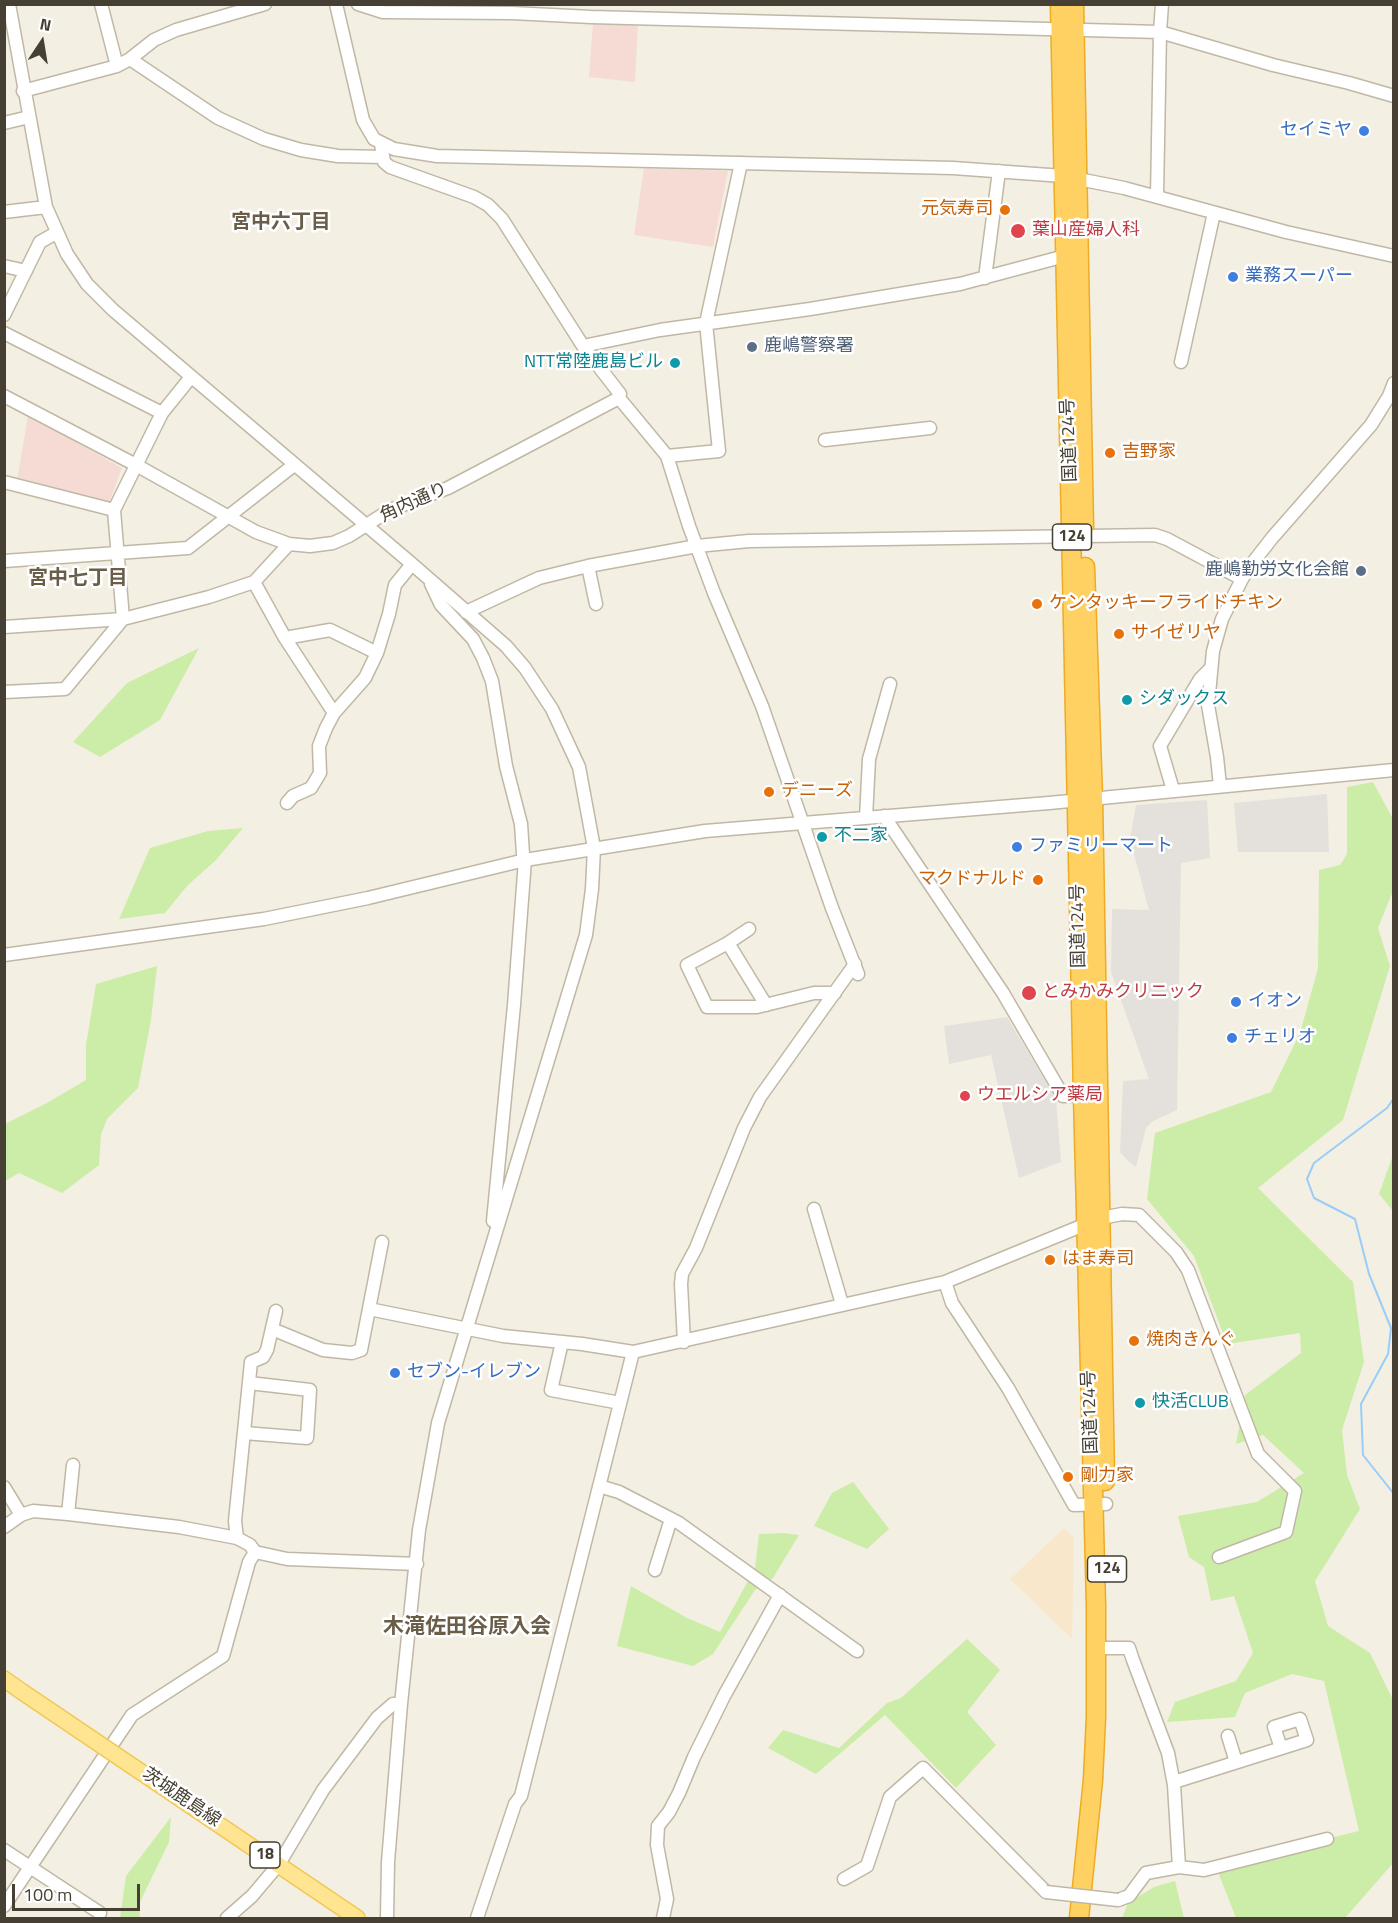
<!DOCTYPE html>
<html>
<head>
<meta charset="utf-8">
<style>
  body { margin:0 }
  #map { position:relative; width:1398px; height:1923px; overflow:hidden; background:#f4efe3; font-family:"Titillium Web",sans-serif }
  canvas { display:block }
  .frame { position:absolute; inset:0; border:6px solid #463f33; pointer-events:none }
  .north { position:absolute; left:12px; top:12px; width:60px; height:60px; -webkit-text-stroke:4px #fff; paint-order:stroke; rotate:12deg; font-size:16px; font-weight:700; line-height:24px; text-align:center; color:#463f33 }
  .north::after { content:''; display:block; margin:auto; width:21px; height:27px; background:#463f33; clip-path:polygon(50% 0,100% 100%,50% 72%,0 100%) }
  .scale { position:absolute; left:12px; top:1884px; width:128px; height:27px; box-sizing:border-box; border:3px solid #463f33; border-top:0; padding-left:8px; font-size:18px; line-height:21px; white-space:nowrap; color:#463f33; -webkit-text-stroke:4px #fff; paint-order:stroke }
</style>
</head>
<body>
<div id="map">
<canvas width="1398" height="1923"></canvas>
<div class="frame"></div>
<div class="north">N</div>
<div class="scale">100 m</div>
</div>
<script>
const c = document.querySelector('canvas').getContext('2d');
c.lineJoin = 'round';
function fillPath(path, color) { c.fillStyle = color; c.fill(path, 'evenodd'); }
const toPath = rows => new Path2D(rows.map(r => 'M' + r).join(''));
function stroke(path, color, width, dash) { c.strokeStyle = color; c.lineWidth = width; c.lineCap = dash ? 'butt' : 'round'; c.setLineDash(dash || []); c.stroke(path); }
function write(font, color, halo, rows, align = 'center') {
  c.font = font + ' "Titillium Web","Noto Sans JP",sans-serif'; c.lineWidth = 5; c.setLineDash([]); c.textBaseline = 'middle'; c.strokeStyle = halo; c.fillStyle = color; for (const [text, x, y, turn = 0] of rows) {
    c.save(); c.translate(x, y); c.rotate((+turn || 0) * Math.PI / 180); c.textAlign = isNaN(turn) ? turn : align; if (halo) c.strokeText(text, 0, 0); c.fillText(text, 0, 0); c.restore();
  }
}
fillPath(toPath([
  [1064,1528,1074,1537,1072,1639,1010,1579]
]), '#f9e7cb');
fillPath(toPath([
  [593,22,638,22,635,82,589,77],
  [644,168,728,171,713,247,634,235],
  [28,415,122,468,109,503,17,481]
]), '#f6dbd5');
fillPath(toPath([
  [199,648,160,720,100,757,73,742,127,683],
  [1373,782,1393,819,1393,891,1378,928,1390,966,1343,1120,1258,1188,1353,1282,1364,1362,1342,1430,1347,1475,1360,1509,1315,1581,1328,1626,1370,1653,1393,1700,1394,1862,1345,1918,1236,1918,1218,1872,1264,1854,1359,1831,1324,1681,1292,1674,1245,1693,1235,1717,1167,1722,1175,1702,1236,1681,1253,1653,1234,1596,1211,1601,1204,1567,1189,1557,1178,1516,1257,1502,1304,1473,1263,1435,1236,1444,1245,1395,1301,1353,1300,1333,1227,1344,1194,1256,1147,1199,1155,1133,1271,1092,1300,1033,1318,968,1319,870,1340,865,1347,854,1347,787],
  [243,828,216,860,187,886,165,913,119,919,150,848,208,831],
  [157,966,151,1020,138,1088,107,1119,101,1134,99,1165,62,1193,19,1173,5,1181,5,1124,45,1104,86,1080,86,1045,96,984],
  [1393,1155,1393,1211,1379,1194],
  [853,1482,889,1529,867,1549,814,1526,832,1493],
  [784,1533,799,1535,773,1578,755,1590,713,1654,693,1666,617,1646,631,1586,687,1618,720,1632,755,1568,759,1534],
  [967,1639,1000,1670,967,1712,996,1745,956,1788,885,1715,816,1774,768,1748,783,1730,839,1748,887,1703,901,1698],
  [171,1817,169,1842,139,1904,140,1918,120,1918,126,1876],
  [1175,1881,1184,1918,1122,1918,1128,1903,1154,1887]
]), '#cbeda7');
fillPath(toPath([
  [1327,794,1329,852,1238,852,1234,803],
  [1207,800,1210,858,1181,863,1177,1110,1153,1121,1146,1128,1136,1167,1127,1160,1120,1152,1123,1081,1149,1079,1111,972,1112,909,1149,910,1130,839,1136,805],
  [1007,1017,1056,1099,1061,1162,1019,1178,991,1055,949,1064,944,1026]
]), '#e4e1dc');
stroke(toPath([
  [1394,1098,1387,1108,1314,1163,1307,1179,1314,1198,1355,1219,1369,1274,1391,1328,1388,1354,1361,1404,1363,1455,1394,1494]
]), '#98cdf8', 2);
const minor = toPath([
  [9,4,46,207,67,254,87,284,113,310,412,564,506,646,525,668,552,709,579,767,594,848,592,889,586,935,438,1423,419,1530,401,1704,388,1862,387,1918],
  [101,4,117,66,130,59,154,40,176,30,265,4],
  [336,4,363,120,374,139,394,149,437,156,953,168,1063,176,1124,188,1286,232,1394,256],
  [358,4,383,12,512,13,591,17,1160,32,1273,65,1349,83,1394,96],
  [130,59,218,118,264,139,301,150,338,156,383,157],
  [23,91,117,66],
  [4,123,29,117],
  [381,144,384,162,390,167,474,197,488,205,502,219,583,346],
  [1157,197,1160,32,1162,4],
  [4,212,46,207],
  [4,266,26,271],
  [985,278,999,171],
  [4,315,40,242,56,233],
  [4,333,162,413],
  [1181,362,1214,213],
  [4,396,136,465,256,532,289,544,310,546,333,543,349,536,390,510,448,488,619,398,620,394,583,346,660,330,810,309,960,284,1065,256],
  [619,398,667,456,689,526,714,593,762,706,832,908,858,974],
  [825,440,930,428],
  [667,456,719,451,706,323,741,163],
  [4,482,114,510],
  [4,561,188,548,294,465],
  [254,582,285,638,334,713],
  [431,584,441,605,473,639,483,658,492,681,506,766,521,824,523,854,525,860,514,1005,493,1221],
  [596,604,588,566,697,546,749,541,1155,535,1167,539,1242,579],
  [466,612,539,578,588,566],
  [4,627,123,619,209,597,254,582,289,544],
  [285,638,330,630,377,653],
  [4,692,65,689,123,619,114,510,162,413,191,377],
  [1220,786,1217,757,1208,705,1213,651,1222,619,1242,579,1251,565,1272,538,1371,425,1389,396,1394,383],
  [1173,790,1160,746,1200,679,1210,669],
  [287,803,293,796,311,788,320,773,319,746,326,728,334,713,365,678,377,653,389,614,395,585,412,564],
  [884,816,1003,993,1063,1096,1089,1095],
  [866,818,869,759,890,684],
  [749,929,728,943,766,1005],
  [728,943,687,965,707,1007,757,1007,814,993,835,993],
  [4,955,264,919,368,898,525,860,705,831,1049,803,1394,770],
  [814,1209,842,1304],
  [945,1282,952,1303,1008,1388,1074,1505,1106,1504],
  [369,1309,503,1336,582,1344,633,1352,945,1282,1101,1218,1122,1214,1139,1215,1176,1252,1188,1270,1258,1454,1295,1491,1286,1532,1219,1557],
  [272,1329,323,1350,352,1353,361,1350,382,1242],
  [562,1342,551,1390,620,1403],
  [684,1342,681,1284,682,1274,696,1248,744,1128,760,1097,855,964],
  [244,1433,307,1438,310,1390,249,1383],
  [599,1486,619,1492,679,1523,857,1651],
  [4,1487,21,1515],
  [68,1514,73,1465],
  [4,1527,21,1515,33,1511,68,1514,179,1527,237,1538,250,1545,255,1552,287,1559,417,1564],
  [237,1538,235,1521,251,1362,263,1357,267,1350,276,1311],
  [655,1570,671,1519],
  [1096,1648,1129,1648,1133,1660,1168,1753,1174,1785,1179,1867,1204,1870,1327,1839],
  [1228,1736,1236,1762],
  [1174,1782,1307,1740,1300,1719,1274,1727,1281,1748],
  [4,1850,100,1913],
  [844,1879,867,1866,890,1797,923,1768,1046,1892],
  [1118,1900,1129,1896,1146,1873,1179,1867],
  [4,1906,132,1715,223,1656,249,1562,255,1552],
  [227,1918,252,1896,279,1864,323,1790,377,1718,393,1704,401,1704],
  [477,1918,515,1804,521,1796,633,1352],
  [663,1918,667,1899,657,1845,658,1826,669,1812,679,1793,694,1757,724,1696,780,1595]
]);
const major = toPath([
  [4,1679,21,1691],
  [172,1793,357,1918]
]);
const highway = toPath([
  [1060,4,1083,1095,1096,1606,1096,1717,1093,1780,1079,1918],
  [1074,4,1084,528],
  [1085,567,1093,798,1105,1481]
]);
stroke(minor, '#c0b8a5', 15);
stroke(major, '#f0c854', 18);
stroke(highway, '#eeab23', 21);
stroke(minor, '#fff', 12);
stroke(major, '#ffe491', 15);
stroke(highway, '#ffd163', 18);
const minorBridge = toPath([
  [1046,1892,1118,1900]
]);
const majorBridge = toPath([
  [21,1691,172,1793]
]);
stroke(minorBridge, '#c0b8a5', 15, []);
stroke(majorBridge, '#f0c854', 18, []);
stroke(minorBridge, '#fff', 12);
stroke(majorBridge, '#ffe491', 15);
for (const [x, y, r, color] of [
  [1364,131,6,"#3f7fe0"],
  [1005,210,6,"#e8710a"],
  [1018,231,8,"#e0444e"],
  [1233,277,6,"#3f7fe0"],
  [752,347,6,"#5c6f8a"],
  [675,363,6,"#0f9aa8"],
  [1110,453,6,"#e8710a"],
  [1361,571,6,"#5c6f8a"],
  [1037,604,6,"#e8710a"],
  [1119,634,6,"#e8710a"],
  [1127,700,6,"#0f9aa8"],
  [769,792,6,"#e8710a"],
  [822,837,6,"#0f9aa8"],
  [1017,847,6,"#3f7fe0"],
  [1038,880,6,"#e8710a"],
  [1029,993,8,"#e0444e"],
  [1236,1002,6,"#3f7fe0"],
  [1232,1038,6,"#3f7fe0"],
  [965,1096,6,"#e0444e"],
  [1050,1260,6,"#e8710a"],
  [1134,1341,6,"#e8710a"],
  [395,1373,6,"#3f7fe0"],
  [1140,1403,6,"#0f9aa8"],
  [1068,1477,6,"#e8710a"]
]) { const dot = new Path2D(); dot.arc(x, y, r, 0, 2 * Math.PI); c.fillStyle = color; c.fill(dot); stroke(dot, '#fff', 2); }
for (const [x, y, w] of [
  [1072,537,39],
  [1107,1569,39],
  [265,1855,30]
]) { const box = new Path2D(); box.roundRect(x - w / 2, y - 13, w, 26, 4.5); c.fillStyle = '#fff'; c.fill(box); stroke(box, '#463f33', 1.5); }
write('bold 16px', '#463f33', null, [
  ["124",1072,537],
  ["124",1107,1569],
  ["18",265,1855]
]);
write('18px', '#366cbe', '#fff', [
  ["セイミヤ",1352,131,"right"],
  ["業務スーパー",1245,277],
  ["ファミリーマート",1029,847],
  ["イオン",1248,1002],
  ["チェリオ",1244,1038],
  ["セブン-イレブン",407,1373]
], 'left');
write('18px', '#c56008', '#fff', [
  ["元気寿司",993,210,"right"],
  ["吉野家",1122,453],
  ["ケンタッキーフライドチキン",1049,604],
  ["サイゼリヤ",1131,634],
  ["デニーズ",781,792],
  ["マクドナルド",1026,880,"right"],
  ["はま寿司",1062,1260],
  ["焼肉きんぐ",1146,1341],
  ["剛力家",1080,1477]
], 'left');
write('18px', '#be3a42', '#fff', [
  ["葉山産婦人科",1032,231],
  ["とみかみクリニック",1042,993],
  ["ウエルシア薬局",977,1096]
], 'left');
write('18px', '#4e5e75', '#fff', [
  ["鹿嶋警察署",764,347],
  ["鹿嶋勤労文化会館",1349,571,"right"]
], 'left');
write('18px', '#0d838f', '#fff', [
  ["NTT常陸鹿島ビル",663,363,"right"],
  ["シダックス",1139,700],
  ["不二家",834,837],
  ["快活CLUB",1152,1403]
], 'left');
write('18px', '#463f33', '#fff', [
  ["国道124号",1070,440,-92],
  ["角内通り",414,503,-24],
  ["国道124号",1079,926,-91],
  ["国道124号",1091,1412,-92],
  ["茨城鹿島線",181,1798,34]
]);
write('bold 20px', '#6a5e49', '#fff', [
  ["宮中六丁目",281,223],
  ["宮中七丁目",78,579]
]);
write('bold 21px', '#6a5e49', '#fff', [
  ["木滝佐田谷原入会",467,1628]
]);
</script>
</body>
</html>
